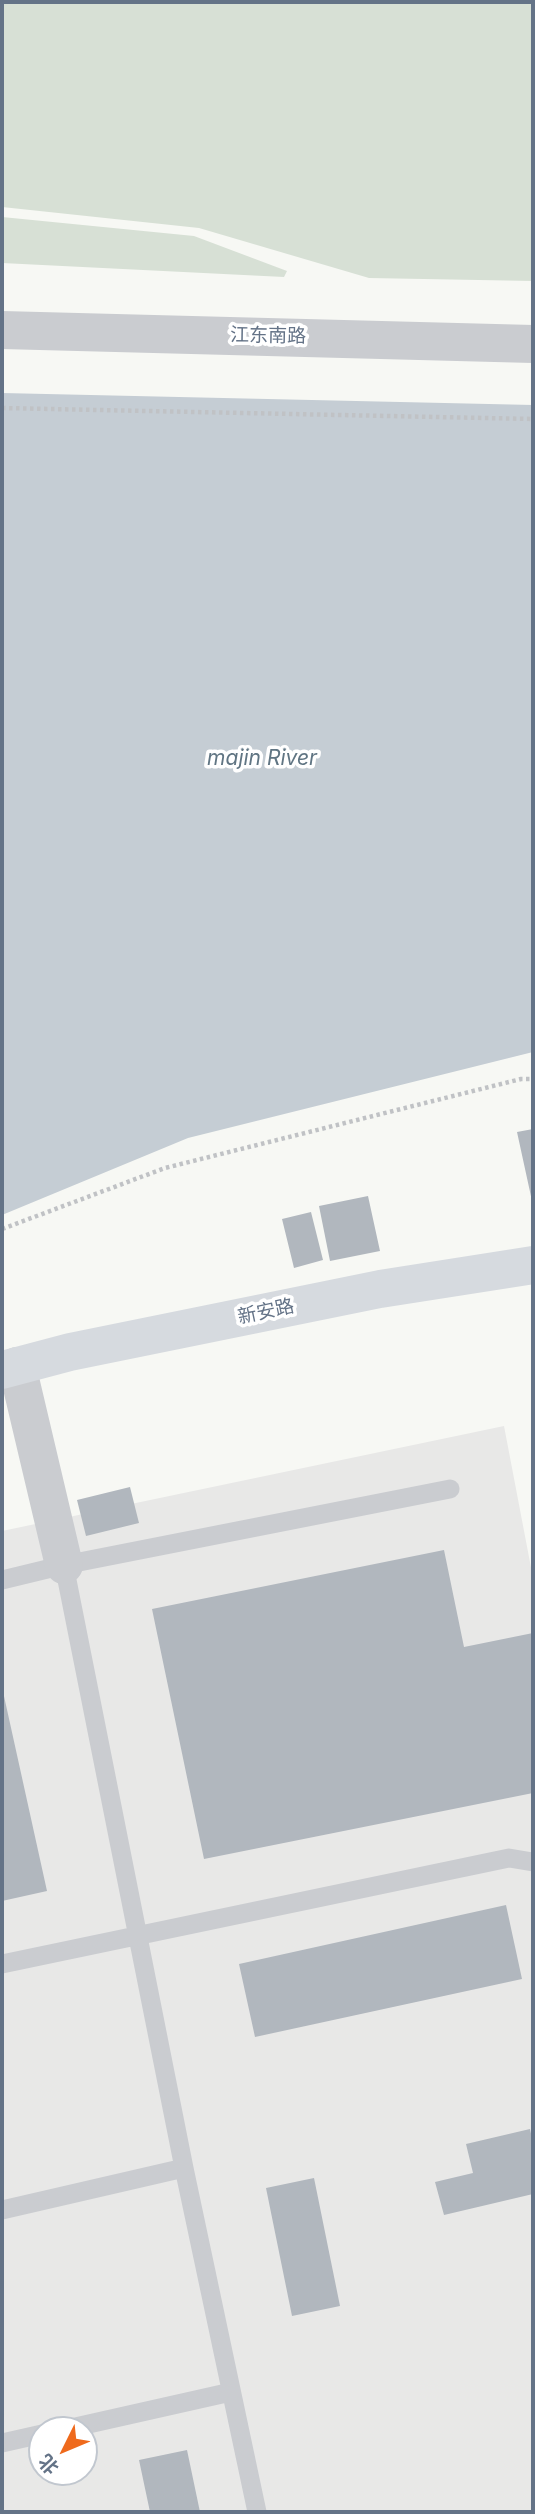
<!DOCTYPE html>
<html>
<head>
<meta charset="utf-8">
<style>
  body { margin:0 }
  #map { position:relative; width:535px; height:2514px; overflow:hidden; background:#f7f8f4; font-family:Inter,"Noto Sans SC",sans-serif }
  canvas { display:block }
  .frame { position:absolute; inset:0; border:4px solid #647387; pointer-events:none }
  .north { position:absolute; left:28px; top:2416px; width:70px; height:70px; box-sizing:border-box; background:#fff; border:2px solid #c1c7cf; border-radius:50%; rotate:227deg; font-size:19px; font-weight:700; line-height:28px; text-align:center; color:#647387 }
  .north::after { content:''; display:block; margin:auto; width:24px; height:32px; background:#ef6a1c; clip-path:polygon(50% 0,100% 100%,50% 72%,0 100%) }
</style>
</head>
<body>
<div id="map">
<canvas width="535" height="2514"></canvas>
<div class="frame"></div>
<div class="north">北</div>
</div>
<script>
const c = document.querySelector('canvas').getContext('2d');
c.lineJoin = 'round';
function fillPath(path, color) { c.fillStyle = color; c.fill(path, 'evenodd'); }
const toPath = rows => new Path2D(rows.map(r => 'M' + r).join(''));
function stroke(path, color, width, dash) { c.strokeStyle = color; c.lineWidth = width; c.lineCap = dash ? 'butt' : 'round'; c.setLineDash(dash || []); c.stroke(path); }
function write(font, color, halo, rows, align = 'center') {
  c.font = font + ' Inter,"Noto Sans SC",sans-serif'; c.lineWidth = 7; c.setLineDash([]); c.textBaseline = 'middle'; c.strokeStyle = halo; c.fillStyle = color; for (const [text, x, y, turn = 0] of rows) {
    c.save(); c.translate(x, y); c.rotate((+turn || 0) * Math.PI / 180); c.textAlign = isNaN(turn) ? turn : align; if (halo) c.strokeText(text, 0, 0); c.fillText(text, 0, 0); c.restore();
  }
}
fillPath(toPath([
  [504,1426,533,1578,533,2512,2,2512,2,1531],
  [42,2430,84,2430,84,2472,42,2472]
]), '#e8e8e7');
fillPath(toPath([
  [2,2,533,2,533,281,369,278,199,228,2,207],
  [2,217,194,236,287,271,284,277,2,263]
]), '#d7e0d5');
fillPath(toPath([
  [2,393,533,405,533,1052,188,1138,2,1215]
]), '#c5cdd4');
fillPath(toPath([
  [533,1129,533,1201,532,1201,517,1132],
  [368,1196,380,1251,330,1261,319,1206],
  [311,1212,323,1260,294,1268,282,1219],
  [130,1487,139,1523,86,1536,77,1500],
  [444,1550,464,1647,533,1633,533,1793,204,1859,152,1609],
  [2,1687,47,1891,2,1901],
  [506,1905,522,1979,255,2037,239,1964],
  [530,2129,533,2143,533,2194,444,2215,435,2182,473,2173,466,2144],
  [314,2178,340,2306,292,2316,266,2188],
  [187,2450,200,2512,150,2512,139,2460]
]), '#b1b7be');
stroke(toPath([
  [2,408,533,419],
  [2,1229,165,1168,521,1079,533,1079]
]), '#c0c2c5', 4.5, [3.5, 3.5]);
stroke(toPath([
  [64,1565,184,2168,257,2512],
  [2,1580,64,1565,450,1489],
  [2,1964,509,1858,533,1862],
  [2,2210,184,2168],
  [62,2430,231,2392],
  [2,2443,42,2434]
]), '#caccd0', 19);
stroke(toPath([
  [17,1366,64,1565]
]), '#caccd0', 38);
stroke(toPath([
  [2,330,533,344]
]), '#caccd0', 38);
stroke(toPath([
  [2,1370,70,1352,380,1289,533,1265]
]), '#d6dadf', 38);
write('19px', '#647387', '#fff', [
  ["江东南路",268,336,1],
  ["新安路",266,1312,-12]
]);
write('italic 21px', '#607583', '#fff', [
  ["majin River",262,759]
]);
</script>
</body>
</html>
